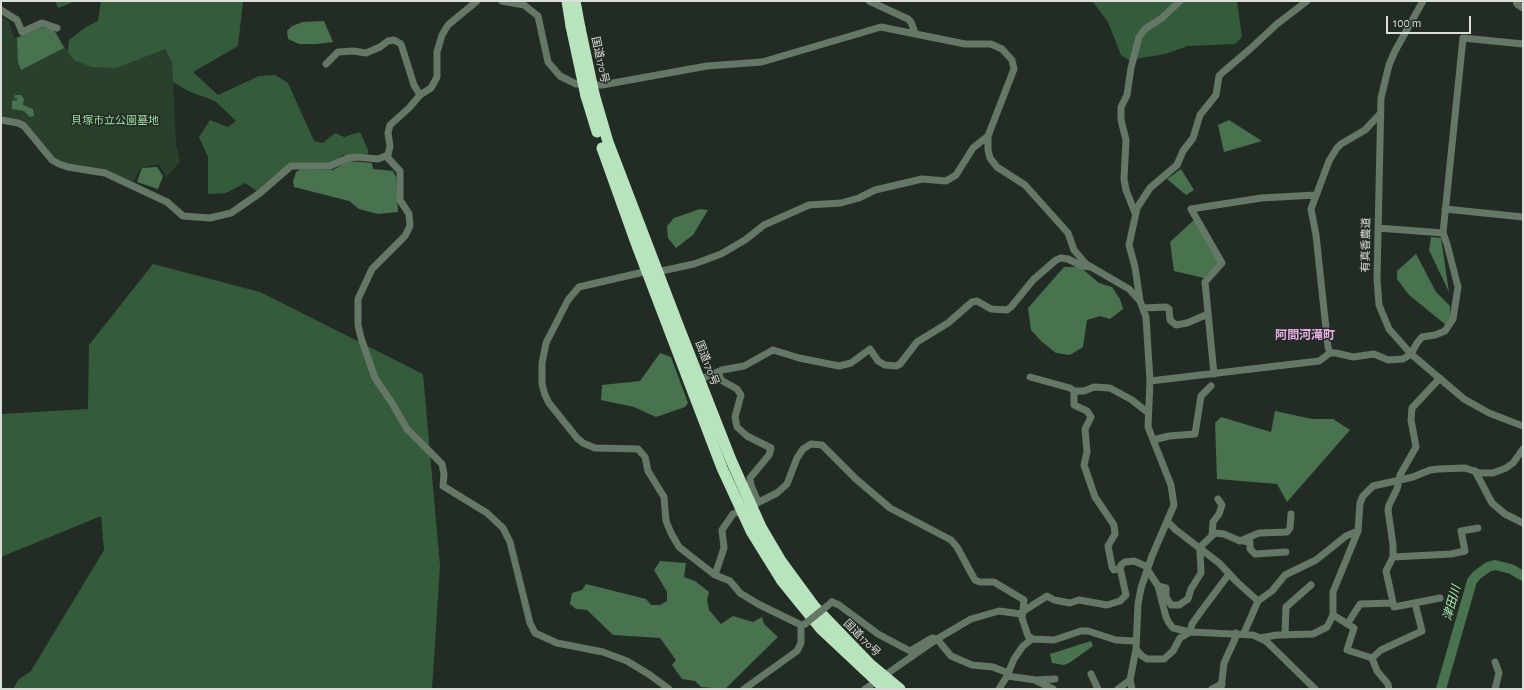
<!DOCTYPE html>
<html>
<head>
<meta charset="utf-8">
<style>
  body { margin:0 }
  #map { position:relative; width:1524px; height:690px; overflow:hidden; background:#232c24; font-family:"Alegreya Sans",sans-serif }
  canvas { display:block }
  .frame { position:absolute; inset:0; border:2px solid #dadfda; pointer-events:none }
  .scale { position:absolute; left:1386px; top:16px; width:85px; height:18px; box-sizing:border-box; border:2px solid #dadfda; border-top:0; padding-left:5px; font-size:12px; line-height:14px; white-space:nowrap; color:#dadfda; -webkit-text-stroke:3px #232c24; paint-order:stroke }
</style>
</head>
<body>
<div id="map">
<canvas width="1524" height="690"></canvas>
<div class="frame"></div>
<div class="scale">100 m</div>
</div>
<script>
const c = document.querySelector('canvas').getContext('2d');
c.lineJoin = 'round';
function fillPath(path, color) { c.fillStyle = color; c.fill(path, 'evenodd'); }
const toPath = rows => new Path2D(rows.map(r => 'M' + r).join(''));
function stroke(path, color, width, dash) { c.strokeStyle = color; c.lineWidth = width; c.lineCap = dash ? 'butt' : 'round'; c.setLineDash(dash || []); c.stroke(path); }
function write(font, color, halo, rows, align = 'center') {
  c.font = font + ' "Alegreya Sans","Noto Sans JP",sans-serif'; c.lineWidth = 3; c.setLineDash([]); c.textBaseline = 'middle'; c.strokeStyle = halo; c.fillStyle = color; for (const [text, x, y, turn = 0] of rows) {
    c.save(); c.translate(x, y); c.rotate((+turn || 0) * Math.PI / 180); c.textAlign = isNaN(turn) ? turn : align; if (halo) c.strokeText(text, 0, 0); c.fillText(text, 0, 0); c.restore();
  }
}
fillPath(toPath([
  [1,16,9,22,14,38,40,28,54,30,74,60,149,54,165,49,172,62,176,144,180,162,166,177,159,164,141,168,133,182,105,173,52,160,24,126,1,121]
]), '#29402c');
fillPath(toPath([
  [55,1,72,1,71,3,58,8],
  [101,1,243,1,238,46,193,72,218,95,259,76,275,75,288,83,314,141,323,143,335,133,344,137,360,132,368,150,368,154,343,155,330,166,291,166,260,193,245,183,226,193,208,194,208,157,199,137,210,120,228,127,236,121,215,101,188,91,173,82,172,62,165,49,116,68,92,67,74,60,68,52,69,40,86,27,98,21],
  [1092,1,1237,1,1242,37,1235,44,1188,46,1165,54,1129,60,1121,55,1108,22],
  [153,264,260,292,423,374,440,566,432,689,13,689,19,679,31,671,104,550,101,516,1,557,1,414,88,409,89,345]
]), '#345c3a');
fillPath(toPath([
  [324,21,333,42,317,44,299,44,288,39,287,31,292,26,303,22],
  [42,27,54,30,64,48,21,70,18,62,17,38],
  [15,95,21,95,24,99,23,105,33,109,34,116,30,117,24,111,12,109,12,101,17,100,17,98,14,98],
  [1229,120,1262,141,1224,152,1218,125],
  [348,161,372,163,373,169,393,171,396,177,398,212,378,214,359,209,349,201,294,187,293,181,296,172,301,169,333,170],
  [157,167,163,176,158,189,137,182,142,168],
  [1181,169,1194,190,1186,195,1167,179],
  [700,209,708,210,693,235,676,248,668,238,667,226,674,218],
  [1195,219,1220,261,1204,278,1174,271,1170,242],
  [1431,237,1441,238,1449,292,1429,250],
  [1416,254,1436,292,1450,306,1450,318,1446,325,1409,295,1397,279,1397,271],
  [1064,267,1080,267,1099,283,1112,287,1120,299,1123,309,1110,319,1100,316,1087,320,1083,347,1070,355,1056,353,1041,341,1031,330,1028,308],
  [660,353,671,357,688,403,685,407,656,417,634,407,601,400,602,385,640,381],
  [1275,411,1312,419,1333,419,1350,430,1287,502,1277,484,1217,479,1215,423,1221,417,1271,432],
  [660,561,686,563,684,577,695,581,709,592,707,600,709,610,721,624,733,616,753,622,762,617,764,624,778,637,725,689,701,687,695,681,682,679,672,665,676,660,660,638,613,635,587,610,576,609,570,604,572,593,582,590,586,584,646,599,651,605,660,605,667,601,667,592,654,570],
  [1091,641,1093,646,1069,663,1064,665,1052,663,1050,654]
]), '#49724f');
stroke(toPath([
  [1441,689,1472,581,1477,575,1488,567,1495,565,1511,569,1523,576]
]), '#49724f', 10);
stroke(toPath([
  [502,1,524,5,538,16,548,62,560,76,576,84,602,85,707,66,762,62,881,27,965,44,991,44,1002,49,1012,60,1014,69,988,136,988,150,990,158,997,167,1025,185,1068,233,1074,250,1086,264,1129,289,1140,301,1146,317,1150,381,1148,427,1171,485,1174,505,1152,556,1141,588,1138,604,1136,649,1142,656,1147,659,1164,659,1173,651,1180,638,1190,632,1253,635,1266,641,1315,689],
  [869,1,908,19,911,22,915,33],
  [1423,1,1395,51,1389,65,1381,98,1377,279,1379,305,1389,329,1411,354,1464,399,1489,413,1523,426],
  [1516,1,1517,4,1523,8],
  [1,10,17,20,22,32,42,23,57,28],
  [326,64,338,52,353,51,366,53,380,47,388,41,394,40,401,44,414,85,420,95],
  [1,120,18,123,24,126,52,160,59,164,68,167,105,173,167,202,183,216,210,218,231,213,260,193,291,166,330,166,348,158,357,157,378,159,388,155,390,146,388,133,390,125,409,108,420,95,431,88,437,77,437,52,442,35,448,25,477,1],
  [388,155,386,156,400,171,400,200,409,214,410,226,405,236,372,269,358,299,358,325,361,338,375,378,392,403,407,429,442,464,444,474,443,486,487,513,503,528,510,542,530,623,535,633,557,643,603,652,627,661,650,675,669,689],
  [1445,209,1523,217],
  [1135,213,1126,190,1124,179,1126,140,1121,120,1121,107,1127,95,1131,68,1139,37,1145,29,1162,18,1180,1],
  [1443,233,1463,38,1523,44],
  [1140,301,1135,267,1129,245,1137,208,1150,188,1177,165,1183,151,1193,138,1200,115,1216,95,1219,76,1223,72,1249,50,1277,24,1307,1],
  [1143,308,1166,307,1169,309,1170,320,1176,325,1187,323,1208,314],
  [1330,353,1328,347,1316,235,1311,209,1329,161,1337,148,1341,144,1365,130,1380,114],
  [718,372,721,380,737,389,741,395,735,417,737,427,747,436,771,448,769,455,750,478,751,485,758,502],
  [1214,374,1205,282,1222,263,1191,209,1261,198,1316,195],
  [1030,377,1070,388,1074,391,1084,391,1094,387,1110,388,1132,400,1147,412],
  [1440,378,1412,408,1411,420,1416,447,1400,475,1397,489,1389,505,1388,510,1393,545,1393,557,1386,571,1394,607,1440,598],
  [699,380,722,370,744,366,773,350,799,358,839,366,851,363,870,349,878,361,885,365,896,366,900,364,917,342,948,323,972,302,977,301,991,309,1007,310,1011,307,1033,280,1056,260,1061,258,1068,259,1082,266,1090,267],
  [1150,381,1319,361,1330,353,1336,353,1353,357,1374,354,1388,360,1403,359,1411,354,1417,343,1422,337,1435,335,1445,331,1453,319,1458,287,1447,244,1443,233,1378,228],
  [1074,391,1074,405,1087,411,1091,417,1085,429,1087,452,1084,465,1095,497,1114,525,1115,534,1108,546,1112,567,1114,570,1120,568],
  [1153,440,1169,436,1195,434,1201,396,1211,386],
  [1475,471,1492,503,1505,514,1523,523],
  [751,506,777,493,787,484,797,458,803,449,811,444,822,445,856,479,890,508,951,540,957,547,975,580,980,582,994,582,1024,600,1022,618,1028,636,1033,639,1054,640,1081,631,1088,631,1116,640,1135,641],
  [1168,522,1176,530,1219,563,1237,582,1258,601],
  [1212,535,1213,522,1219,514,1222,505,1218,499],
  [1243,541,1250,542,1250,549,1255,554,1286,552],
  [1199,548,1215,533,1224,534,1240,541,1259,533,1287,532,1290,528,1291,514],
  [1393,557,1451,554,1465,551,1461,531,1478,528],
  [1147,569,1158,586,1166,617,1169,623,1173,628,1190,632,1192,624,1202,610,1229,574],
  [715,575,724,548,722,530,733,514,741,511],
  [1158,586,1166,588,1166,597,1171,605,1179,605,1188,599,1191,589,1201,573,1200,550],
  [832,602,839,605,878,634,910,651,932,638,937,639,951,656,972,665,993,667,1008,673],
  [1022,612,1047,596,1054,600,1070,603,1079,600,1107,605,1120,601,1126,595,1120,568,1121,565,1125,562,1134,561,1148,567],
  [1333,615,1354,628,1347,650,1372,658,1377,671,1388,684,1389,689],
  [1348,623,1360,604,1393,603],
  [805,624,801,625,758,604,740,593,730,581,715,575,679,547,671,533,666,521,664,497,648,471,645,457,638,449,595,448,583,443,577,438,549,403,545,395,542,384,542,363,546,343,568,300,579,287,648,271,657,272,694,264,721,254,745,240,764,225,809,205,841,203,859,198,875,190,922,179,946,181,956,175,973,148,988,136],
  [1244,633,1258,601,1272,591,1285,575,1316,560,1346,536,1358,531],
  [1285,634,1286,607,1311,585],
  [1260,638,1277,635,1313,634,1327,627,1333,615,1333,592,1358,531,1360,503,1363,496,1373,486,1413,477,1430,470,1438,469,1465,468,1480,473,1493,473,1506,468,1513,463,1523,449],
  [1372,658,1381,650,1422,631,1415,603],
  [1495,662,1499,673,1495,689],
  [1091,674,1098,689],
  [1007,676,1036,680,1055,679],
  [1035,680,1053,689],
  [744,689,797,651,801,643,801,625],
  [865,689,937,639,971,619,999,611,1021,614],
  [999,689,1007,676,1014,659,1023,646,1032,639],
  [1118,689,1130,680],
  [1132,689,1130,680,1136,649],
  [1212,689,1222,684],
  [1221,689,1224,663,1235,639,1236,633]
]), '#657767', 7);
stroke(toPath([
  [567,1,571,26],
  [575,1,580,28],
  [594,94,608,142,678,325,731,460,761,527,781,561,814,606,871,665,900,689],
  [586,96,597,132],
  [602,148,636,243,722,468,751,531,782,581,821,629,885,689]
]), '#b7e4bc', 11);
stroke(toPath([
  [805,624,832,602]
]), '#657767', 7);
stroke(toPath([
  [571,26,586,96],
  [580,28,594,94]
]), '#b7e4bc', 11);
write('11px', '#dadfda', '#232c24', [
  ["国道170号",600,60,78],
  ["有真香農道",1366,245,-89],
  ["国道170号",707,363,69],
  ["国道170号",862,638,45]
]);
write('11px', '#9ddca4', '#232c24', [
  ["貝塚市立公園墓地",115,121]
]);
write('bold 12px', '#e5abe3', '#232c24', [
  ["阿間河滝町",1305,335]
]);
write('italic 12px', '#a6e7ae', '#232c24', [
  ["津田川",1452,603,-74]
]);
</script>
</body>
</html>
